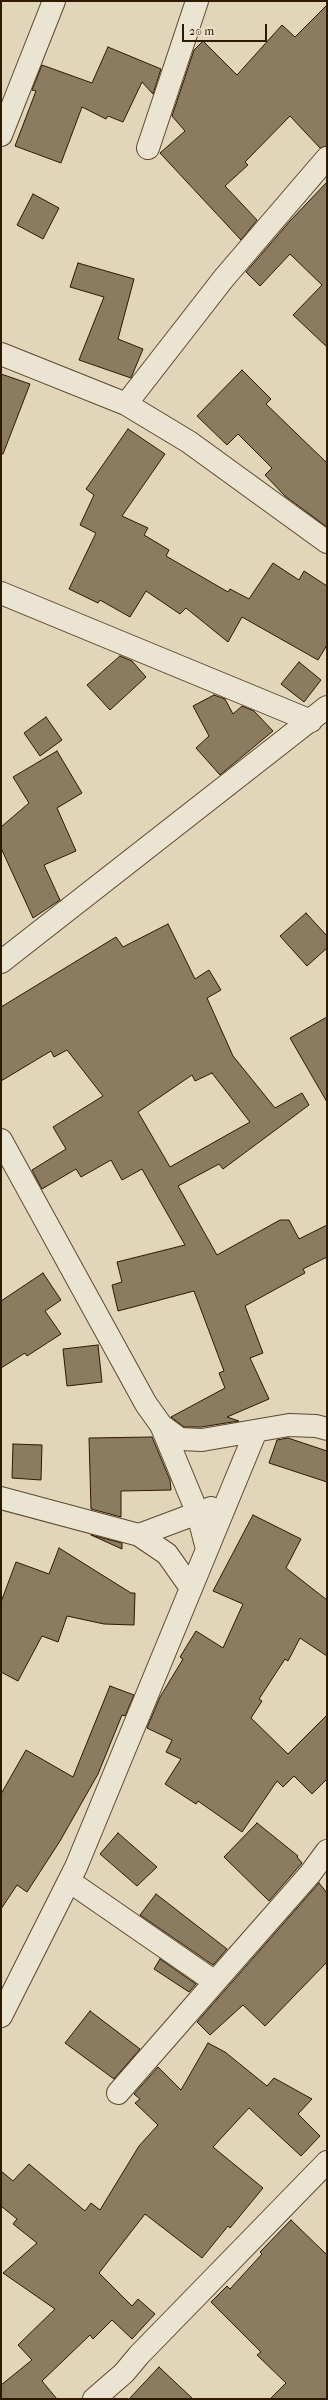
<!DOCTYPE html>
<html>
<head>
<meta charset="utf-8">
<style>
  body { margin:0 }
  #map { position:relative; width:328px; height:2400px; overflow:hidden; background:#e1d5ba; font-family:"IM FELL French Canon",serif }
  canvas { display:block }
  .frame { position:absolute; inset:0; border:2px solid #2d1a00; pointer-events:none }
  .scale { position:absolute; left:182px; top:24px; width:85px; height:18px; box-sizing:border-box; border:2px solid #2d1a00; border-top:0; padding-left:5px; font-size:12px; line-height:14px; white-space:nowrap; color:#2d1a00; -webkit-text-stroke:3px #ece4d2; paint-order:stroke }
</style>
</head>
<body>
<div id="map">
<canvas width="328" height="2400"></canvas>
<div class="frame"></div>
<div class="scale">20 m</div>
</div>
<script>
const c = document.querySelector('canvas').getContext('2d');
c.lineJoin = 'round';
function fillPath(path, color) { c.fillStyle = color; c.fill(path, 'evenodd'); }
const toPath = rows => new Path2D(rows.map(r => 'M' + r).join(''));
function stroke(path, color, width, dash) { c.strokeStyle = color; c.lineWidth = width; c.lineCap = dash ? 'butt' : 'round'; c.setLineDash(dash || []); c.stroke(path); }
const building = toPath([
  [327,5,327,146,320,148,290,116,245,162,248,165,225,186,257,220,241,240,160,153,185,131,172,116,194,50,203,41,237,75,282,25,295,37,327,5],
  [108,47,161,69,153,94,142,82,123,122,108,116,106,119,82,107,61,163,15,146,36,91,32,90,42,65,92,83,108,47],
  [327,182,327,347,293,315,322,285,290,254,260,286,246,272,290,221,327,182],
  [33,194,59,208,43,239,17,225,33,194],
  [78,263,134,279,118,339,143,349,131,378,79,360,104,297,70,287,78,263],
  [242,370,271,399,266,404,327,463,327,527,285,496,265,475,272,468,238,434,227,445,197,416,242,370],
  [1,374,30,384,3,454,1,454,1,374],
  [128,429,165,454,122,516,148,528,144,535,169,550,166,556,228,592,230,589,249,599,273,563,299,580,304,571,327,586,327,645,318,660,242,617,228,642,186,608,180,614,146,591,130,617,100,600,98,603,69,589,96,533,80,525,94,495,86,489,128,429],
  [120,656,132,661,146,677,110,710,87,685,120,656],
  [299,662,321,680,304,702,281,684,299,662],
  [214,695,225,699,233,714,242,706,254,711,273,731,220,775,196,748,209,736,193,706,214,695],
  [46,717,62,740,40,756,24,733,46,717],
  [57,751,82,793,57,808,76,851,44,865,60,900,33,918,1,848,1,827,29,803,13,777,57,751],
  [306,913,327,936,327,948,307,966,280,936,306,913],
  [168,924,195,979,209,970,221,990,207,998,233,1056,275,1108,302,1093,309,1105,223,1169,219,1164,178,1186,217,1255,280,1220,289,1220,299,1239,327,1225,327,1257,303,1269,305,1273,245,1306,263,1353,250,1358,269,1399,227,1417,239,1421,201,1427,184,1427,171,1417,225,1388,219,1373,224,1371,194,1291,118,1311,112,1285,122,1282,117,1262,185,1245,142,1169,122,1180,111,1160,81,1177,76,1169,42,1189,32,1170,66,1149,53,1127,103,1096,67,1050,54,1057,51,1051,1,1081,1,1007,116,937,123,947,168,924],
  [212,1073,250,1122,170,1167,138,1112,192,1075,195,1081,212,1073],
  [327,1017,327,1102,290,1038,327,1017],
  [43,1273,61,1300,45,1311,61,1334,27,1356,25,1353,1,1368,1,1301,43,1273],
  [98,1345,102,1382,67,1386,63,1349,98,1345],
  [152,1437,170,1480,171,1490,121,1491,121,1517,91,1509,89,1438,152,1437],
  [288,1438,327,1451,327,1482,269,1463,277,1440,288,1438],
  [13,1444,42,1445,41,1480,12,1478,13,1444],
  [253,1515,301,1539,286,1568,327,1600,327,1656,300,1638,288,1661,285,1659,259,1699,262,1701,251,1718,288,1754,327,1715,327,1779,312,1794,294,1776,283,1787,277,1781,242,1832,198,1801,196,1804,165,1784,181,1759,166,1752,172,1740,147,1728,160,1697,183,1659,180,1657,196,1631,223,1648,243,1604,213,1591,253,1515],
  [91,1535,122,1543,122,1549,91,1535],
  [59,1548,131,1593,135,1593,134,1625,104,1624,67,1616,58,1642,42,1636,18,1681,1,1672,1,1602,16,1562,49,1574,59,1548],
  [110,1686,134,1695,125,1716,122,1715,98,1774,60,1841,27,1892,17,1885,1,1909,1,1794,26,1750,73,1777,110,1686],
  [257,1823,298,1856,297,1857,302,1863,269,1901,224,1857,257,1823],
  [118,1833,157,1867,137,1886,100,1854,118,1833],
  [319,1883,327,1893,327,1962,265,2026,243,2005,210,2035,197,2022,319,1883],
  [156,1894,227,1949,213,1965,140,1915,156,1894],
  [160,1959,196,1984,189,1992,154,1969,160,1959],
  [90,2011,140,2049,114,2079,65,2043,90,2011],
  [208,2043,225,2052,267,2086,274,2078,312,2099,298,2114,320,2136,301,2156,249,2108,213,2147,263,2188,230,2228,228,2226,202,2258,145,2214,99,2273,132,2306,138,2299,155,2314,132,2339,112,2320,93,2339,90,2335,42,2381,57,2399,1,2399,1,2385,32,2360,18,2345,55,2309,3,2273,37,2243,13,2224,17,2219,1,2206,1,2171,13,2181,29,2164,85,2211,91,2203,100,2210,139,2146,158,2125,135,2103,140,2099,134,2094,158,2067,181,2090,208,2043],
  [291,2220,327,2255,327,2399,270,2399,286,2383,257,2355,261,2352,211,2302,227,2286,230,2289,262,2254,260,2252,291,2220],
  [159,2367,193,2399,129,2399,159,2367]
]);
fillPath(building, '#8b7b61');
stroke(building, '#2d1a00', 1);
const street = toPath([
  [1,135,54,1],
  [148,148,197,1],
  [1,354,126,404,189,442,327,542],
  [126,404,224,278,327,158],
  [1,593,311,721],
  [1,962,327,707],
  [1,1140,146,1404,161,1425,180,1439,202,1440,289,1425,316,1426,327,1429],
  [161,1425,198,1514,207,1549],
  [1,1498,139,1535,167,1554,191,1588],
  [139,1535,211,1508],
  [69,1881,215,1982,118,2093],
  [215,1982,310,1874,327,1851],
  [1,2016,76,1867,256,1431],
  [94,2399,124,2373,139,2355,327,2162]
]);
stroke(street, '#5a492e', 24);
stroke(street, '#ece4d2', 22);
</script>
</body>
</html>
